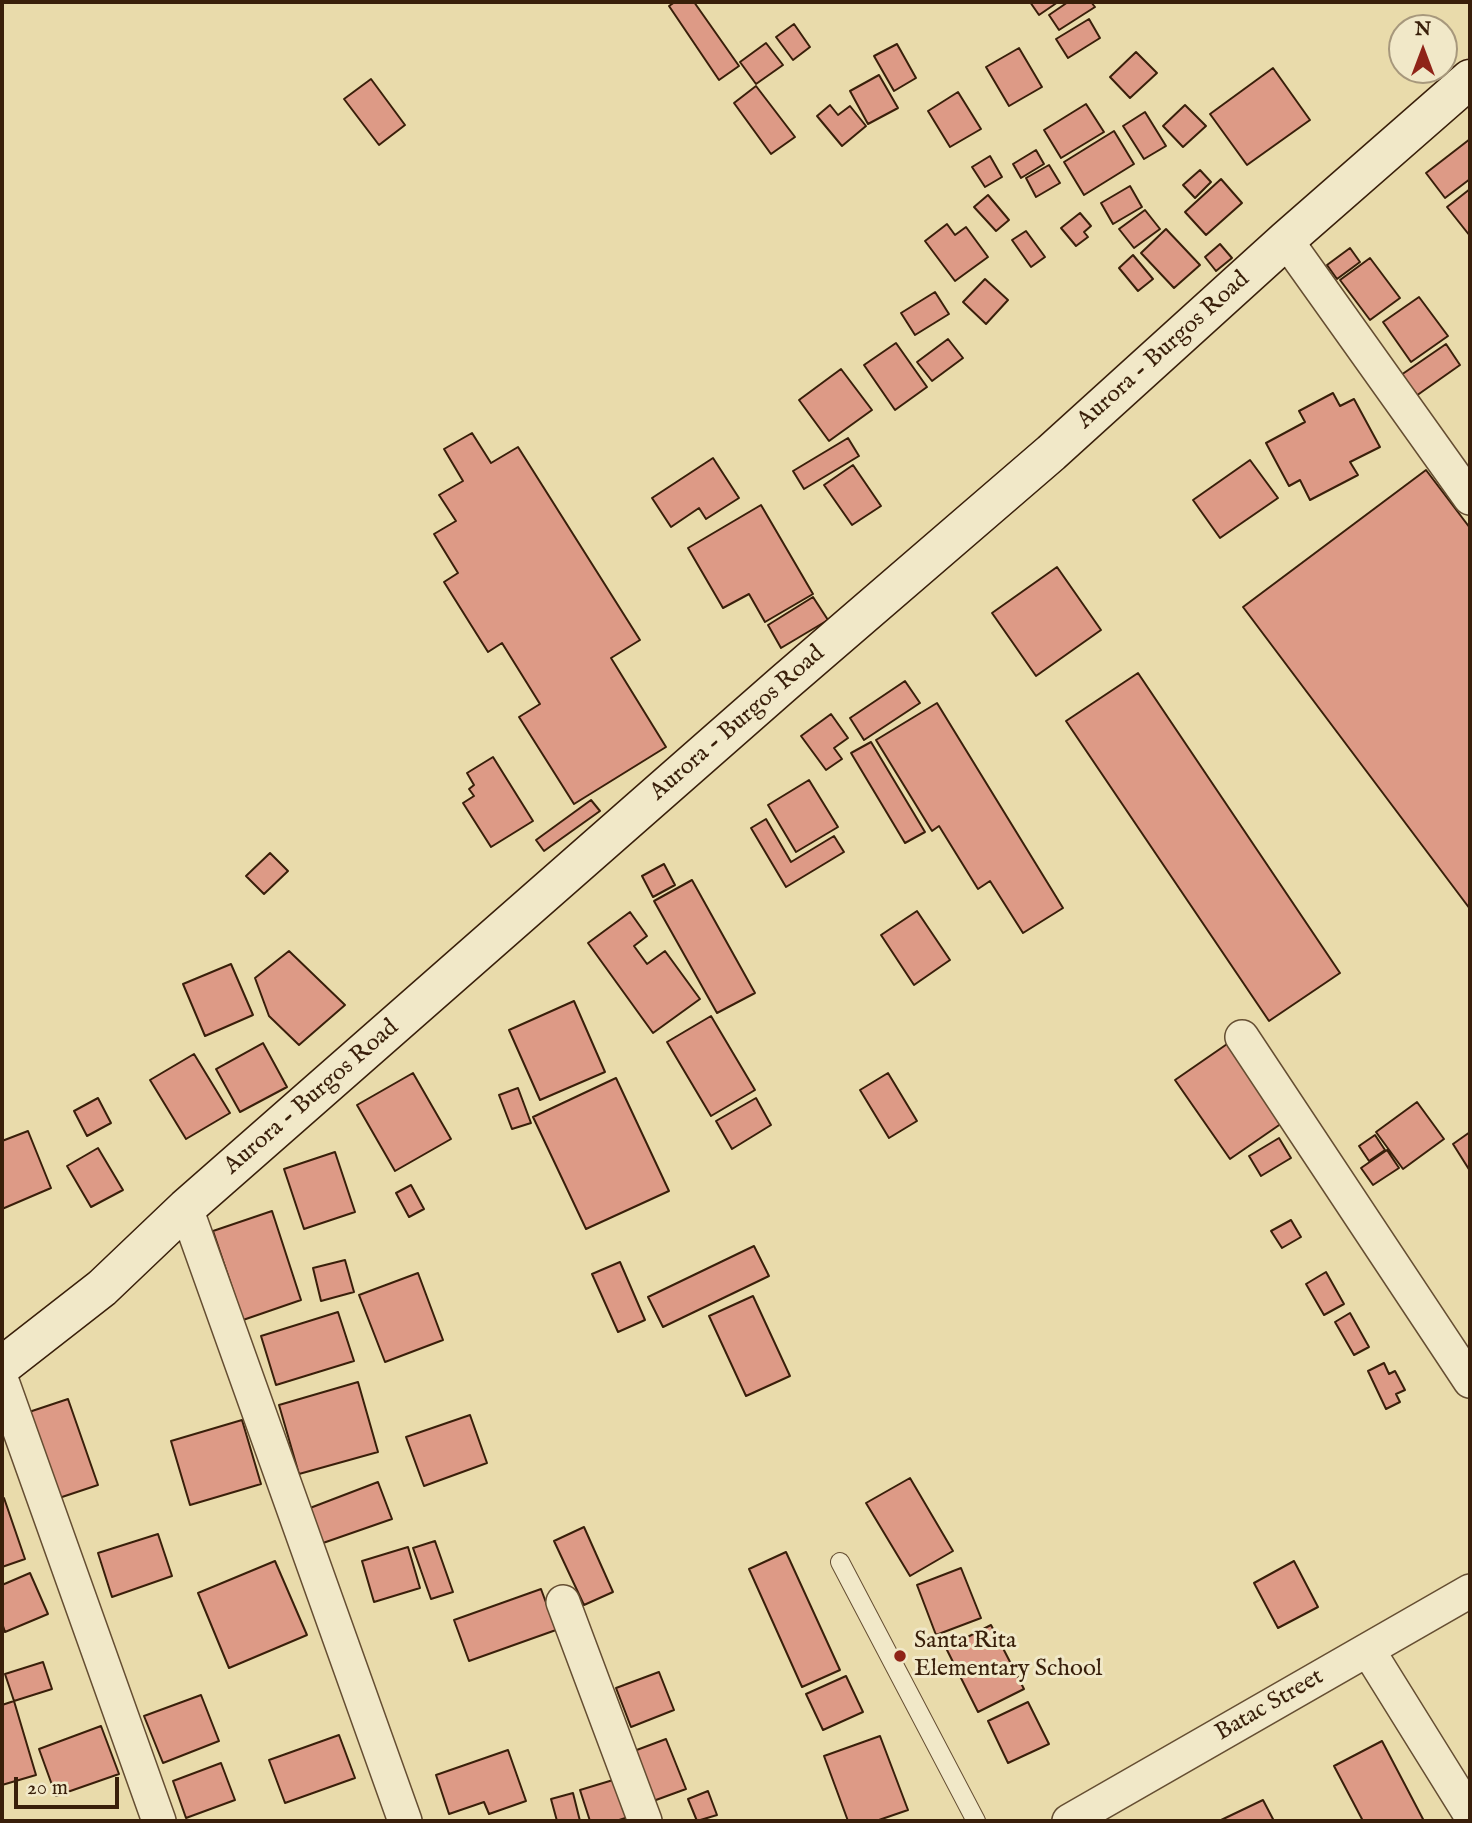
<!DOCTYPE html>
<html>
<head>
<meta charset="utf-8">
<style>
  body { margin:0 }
  #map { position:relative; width:1472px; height:1823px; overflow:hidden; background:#e9dbab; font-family:"IM FELL English",serif }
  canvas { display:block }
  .frame { position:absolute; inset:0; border:4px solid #391f0a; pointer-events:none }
  .north { position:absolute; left:1388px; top:14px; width:70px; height:70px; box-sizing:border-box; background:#f1e8c8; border:2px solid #a7987c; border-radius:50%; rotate:0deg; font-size:19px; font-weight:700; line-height:28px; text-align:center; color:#391f0a }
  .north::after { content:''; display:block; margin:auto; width:24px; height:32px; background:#8f2418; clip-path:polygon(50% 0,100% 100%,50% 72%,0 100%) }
  .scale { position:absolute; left:14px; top:1777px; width:105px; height:32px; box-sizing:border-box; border:4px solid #391f0a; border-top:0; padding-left:9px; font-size:21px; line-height:24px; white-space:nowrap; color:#391f0a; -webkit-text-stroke:5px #f1e8c8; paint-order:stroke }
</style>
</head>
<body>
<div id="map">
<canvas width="1472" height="1823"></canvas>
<div class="frame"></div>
<div class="north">N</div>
<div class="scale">20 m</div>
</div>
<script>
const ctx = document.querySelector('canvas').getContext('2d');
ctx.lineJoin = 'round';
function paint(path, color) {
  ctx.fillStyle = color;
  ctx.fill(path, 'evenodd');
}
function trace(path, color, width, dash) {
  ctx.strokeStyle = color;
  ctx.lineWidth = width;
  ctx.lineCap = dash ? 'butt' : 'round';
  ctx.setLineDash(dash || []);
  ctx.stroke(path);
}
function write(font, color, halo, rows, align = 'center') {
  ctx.font = font + ' "IM FELL English",serif';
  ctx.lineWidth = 6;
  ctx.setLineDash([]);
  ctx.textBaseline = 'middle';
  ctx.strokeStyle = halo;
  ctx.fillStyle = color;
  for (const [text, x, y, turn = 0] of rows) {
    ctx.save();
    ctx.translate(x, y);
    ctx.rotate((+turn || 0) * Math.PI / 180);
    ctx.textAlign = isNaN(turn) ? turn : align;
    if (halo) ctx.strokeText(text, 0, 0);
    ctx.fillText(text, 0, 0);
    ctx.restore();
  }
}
const building = new Path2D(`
  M675,2H694L739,66L719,80L669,6Z
  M1030,2H1058L1039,15Z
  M1068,2H1091L1095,7L1059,30L1049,15Z
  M1089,19L1100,38L1068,58L1056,39Z
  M794,24L810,47L793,60L776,37Z
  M766,43L783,65L756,84L740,62Z
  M897,44L916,78L894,91L874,56Z
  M1019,48L1042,87L1009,106L986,67Z
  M1136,52L1157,73L1130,98L1110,77Z
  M1273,68L1310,120L1247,165L1210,114Z
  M879,75L898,108L868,124L850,91Z
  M371,79L405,125L379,145L344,99Z
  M756,86L795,137L771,154L734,103Z
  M958,92L981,129L950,147L928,111Z
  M1086,104L1104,132L1061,158L1044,130Z
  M830,105L838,115L850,106L866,126L842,146L817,116Z
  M1185,105L1206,126L1183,147L1163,126Z
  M1145,112L1166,146L1144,159L1123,126Z
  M1114,131L1134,164L1084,195L1064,162Z
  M1470,139V179L1445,198L1426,173Z
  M1036,150L1044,164L1021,178L1013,164Z
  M990,156L1002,177L985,187L972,167Z
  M1049,165L1060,183L1036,197L1026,178Z
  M1200,170L1211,182L1195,198L1183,185Z
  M1221,179L1242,203L1206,235L1185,212Z
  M1130,186L1142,207L1113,224L1101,203Z
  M1470,189V236L1447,207Z
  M988,195L1009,220L996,231L974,207Z
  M1145,210L1160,229L1134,248L1119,229Z
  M1080,213L1091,226L1084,232L1088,237L1076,246L1061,228Z
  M947,224L955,235L966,227L988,257L955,281L925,241Z
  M1166,229L1200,265L1174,288L1141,253Z
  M1026,231L1045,257L1031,267L1012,240Z
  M1220,244L1232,258L1216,271L1205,257Z
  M1350,248L1360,262L1337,279L1327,265Z
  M1133,255L1153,279L1138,291L1119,268Z
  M1370,258L1400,298L1370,320L1340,280Z
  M985,279L1008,300L986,324L963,302Z
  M935,292L949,314L915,335L901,313Z
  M1419,297L1448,336L1411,362L1383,322Z
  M948,339L963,358L932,381L917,362Z
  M896,343L927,387L895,410L864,365Z
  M1446,344L1460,365L1416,396L1401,375Z
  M841,369L872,410L829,441L799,400Z
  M1333,393L1340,406L1354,399L1380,447L1350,462L1358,475L1310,500L1300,480L1289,486L1266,443L1305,422L1299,411Z
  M472,433L491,463L518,447L640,640L611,658L666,747L574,804L519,717L540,704L502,643L488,652L444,582L458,573L434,534L456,521L439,495L463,481L444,449Z
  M848,438L859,456L804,489L793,471Z
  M713,458L739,498L706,519L699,508L671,527L652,498Z
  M1250,460L1278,498L1220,538L1193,500Z
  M853,465L881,506L852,525L824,485Z
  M1426,470L1470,528V909L1243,607Z
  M761,505L813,594L765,622L749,594L723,608L688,548Z
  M1057,567L1101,630L1036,676L992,613Z
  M813,597L828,620L781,648L768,625Z
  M1138,673L1340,973L1269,1021L1066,721Z
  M905,681L920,703L864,740L850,718Z
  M937,703L1063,908L1023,933L990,881L978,889L939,826L932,831L876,740Z
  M831,714L848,738L834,748L842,759L826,770L801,736Z
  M871,742L925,832L905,843L851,753Z
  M493,757L533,821L491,847L463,803L474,796L469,789L474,785L467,773Z
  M809,780L838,827L796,852L768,805Z
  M591,800L600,811L544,851L536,840Z
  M766,819L791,862L834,836L844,852L786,887L751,828Z
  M270,853L288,871L264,894L246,876Z
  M664,864L675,885L653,897L642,876Z
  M692,880L755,993L717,1013L654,901Z
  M917,911L950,960L914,985L881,935Z
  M630,912L647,936L634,946L647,964L665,951L700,999L653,1033L588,943Z
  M289,951L345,1005L299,1045L269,1016L255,978Z
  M231,964L253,1015L205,1036L183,984Z
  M574,1001L605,1072L540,1100L509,1030Z
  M711,1016L755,1090L711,1116L667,1042Z
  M1230,1042L1285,1121L1230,1159L1175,1080Z
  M263,1043L287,1087L240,1112L216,1069Z
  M194,1054L230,1113L186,1139L150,1080Z
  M413,1073L451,1139L395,1171L357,1105Z
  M888,1073L917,1121L889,1138L860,1090Z
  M616,1078L669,1191L586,1229L533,1117Z
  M518,1088L531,1123L512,1129L499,1095Z
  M98,1098L111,1123L87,1136L74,1111Z
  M756,1098L771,1125L732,1149L716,1121Z
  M1417,1102L1444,1139L1403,1169L1376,1132Z
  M28,1131L51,1188L2,1209V1141Z
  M1470,1132V1171L1453,1144Z
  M1375,1135L1385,1150L1369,1161L1359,1146Z
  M1279,1138L1291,1158L1261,1176L1249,1156Z
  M98,1148L123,1190L91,1207L67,1166Z
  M1387,1150L1399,1168L1373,1185L1361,1168Z
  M335,1152L355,1212L304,1229L284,1169Z
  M411,1185L424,1209L409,1217L396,1193Z
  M272,1211L301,1300L243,1320L213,1231Z
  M1291,1220L1301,1237L1282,1248L1271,1231Z
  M754,1246L769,1276L663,1327L648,1297Z
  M345,1260L354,1292L321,1301L313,1268Z
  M620,1262L645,1320L618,1332L592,1274Z
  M1326,1272L1344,1304L1324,1315L1306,1284Z
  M418,1273L443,1340L385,1362L359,1295Z
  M753,1296L790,1376L746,1396L709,1316Z
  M338,1312L354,1361L276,1385L261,1336Z
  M1350,1313L1369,1347L1354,1355L1335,1322Z
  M1384,1363L1389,1374L1395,1371L1405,1390L1396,1394L1400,1402L1386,1409L1368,1371Z
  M358,1382L378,1452L299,1474L279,1405Z
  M68,1399L98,1485L50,1501L20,1415Z
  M470,1415L487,1463L424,1486L406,1437Z
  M242,1420L261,1484L190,1505L171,1441Z
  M910,1478L953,1551L910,1576L866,1503Z
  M378,1482L392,1519L323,1543L310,1508Z
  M2,1498H4L25,1559L2,1567Z
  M584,1527L613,1592L584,1605L554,1541Z
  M158,1534L172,1576L112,1597L98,1553Z
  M435,1541L453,1592L431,1599L413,1548Z
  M408,1547L420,1588L374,1602L362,1561Z
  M786,1552L840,1670L802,1687L749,1569Z
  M275,1561L307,1635L229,1668L198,1593Z
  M1294,1561L1318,1607L1278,1628L1254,1583Z
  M961,1568L981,1618L936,1635L917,1585Z
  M30,1573L48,1614L5,1632L2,1623V1585Z
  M541,1589L556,1630L469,1661L454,1620Z
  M991,1625L1024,1689L978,1712L946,1648Z
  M43,1662L52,1689L14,1701L5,1674Z
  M659,1672L674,1710L631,1727L616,1688Z
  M846,1676L863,1712L823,1730L806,1694Z
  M201,1695L219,1741L163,1763L144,1716Z
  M14,1701L36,1775L2,1785V1705Z
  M1028,1702L1049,1744L1008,1763L988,1721Z
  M101,1726L119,1774L56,1796L39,1749Z
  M339,1735L355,1778L285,1803L269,1760Z
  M880,1736L908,1810L876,1821H848L824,1756Z
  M666,1739L686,1789L645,1804L626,1754Z
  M1382,1741L1424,1821H1363L1334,1766Z
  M508,1750L526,1801L489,1814L484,1802L449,1814L436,1775Z
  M221,1763L235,1800L186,1818L173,1781Z
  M623,1777L635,1815L616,1821H590L580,1790Z
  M708,1791L717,1815L697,1821L688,1799Z
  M573,1793L580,1821H557L551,1799Z
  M1263,1800L1274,1821H1219Z`);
const service = new Path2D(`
  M840,1562L976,1821`);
const minor = new Path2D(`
  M1286,240L1470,498
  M1242,1037L1470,1381
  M186,1208L405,1821
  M2,1381L159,1821
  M563,1602L645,1821
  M1368,1650L1470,1814
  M1069,1821L1470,1591`);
const secondary = new Path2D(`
  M2,1366L102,1288L186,1208L784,683L1051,453L1286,240L1470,79`);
const markers = [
  [900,1656,7,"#8f2418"]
];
const streetNames = [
  ["Aurora - Burgos Road",1164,351,-42],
  ["Aurora - Burgos Road",738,724,-41],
  ["Aurora - Burgos Road",312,1098,-41],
  ["Batac Street",1270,1706,-30]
];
const poiNames = [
  ["Santa Rita",914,1642],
  ["Elementary School",914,1670]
];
paint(building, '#dd9a86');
trace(building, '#391f0a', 2);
trace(service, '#654e32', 20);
trace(minor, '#654e32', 36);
trace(secondary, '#391f0a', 41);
trace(service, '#f1e8c8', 18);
trace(minor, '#f1e8c8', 33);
trace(secondary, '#f1e8c8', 38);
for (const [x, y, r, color] of markers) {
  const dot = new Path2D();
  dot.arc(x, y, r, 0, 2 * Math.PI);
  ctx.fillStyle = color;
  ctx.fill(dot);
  trace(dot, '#f1e8c8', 2.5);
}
write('24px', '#391f0a', '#f1e8c8', streetNames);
write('24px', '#391f0a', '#f1e8c8', poiNames, 'left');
</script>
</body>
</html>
